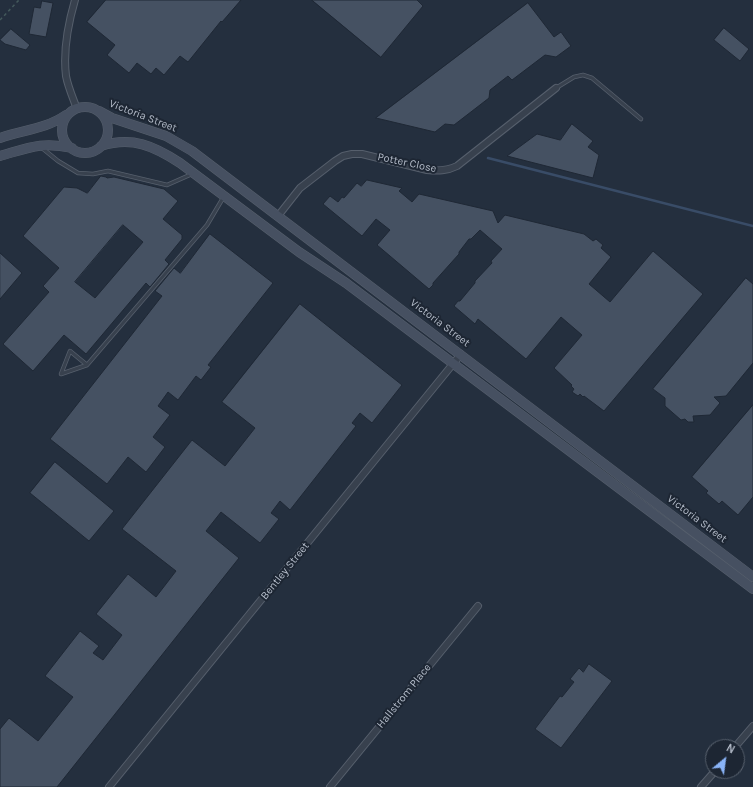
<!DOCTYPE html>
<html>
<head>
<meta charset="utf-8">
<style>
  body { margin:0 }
  #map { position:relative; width:753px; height:787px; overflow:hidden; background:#242f3e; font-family:Karla,sans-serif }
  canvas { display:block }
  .north { position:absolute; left:705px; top:739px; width:40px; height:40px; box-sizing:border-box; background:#1d2633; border:1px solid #59626f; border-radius:50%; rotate:29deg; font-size:11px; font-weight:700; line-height:16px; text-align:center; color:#b4bcc9 }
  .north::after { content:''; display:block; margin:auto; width:14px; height:18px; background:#8ab4f8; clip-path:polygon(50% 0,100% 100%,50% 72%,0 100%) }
</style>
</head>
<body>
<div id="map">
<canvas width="753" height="787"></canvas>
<div class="north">N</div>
</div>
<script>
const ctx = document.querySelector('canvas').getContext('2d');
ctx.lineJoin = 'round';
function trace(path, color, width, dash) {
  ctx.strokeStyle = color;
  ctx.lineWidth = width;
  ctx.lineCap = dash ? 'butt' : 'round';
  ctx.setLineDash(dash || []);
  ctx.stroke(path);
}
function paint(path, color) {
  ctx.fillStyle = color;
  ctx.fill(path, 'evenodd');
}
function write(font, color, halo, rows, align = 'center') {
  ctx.font = font + ' Karla,sans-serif';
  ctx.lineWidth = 4;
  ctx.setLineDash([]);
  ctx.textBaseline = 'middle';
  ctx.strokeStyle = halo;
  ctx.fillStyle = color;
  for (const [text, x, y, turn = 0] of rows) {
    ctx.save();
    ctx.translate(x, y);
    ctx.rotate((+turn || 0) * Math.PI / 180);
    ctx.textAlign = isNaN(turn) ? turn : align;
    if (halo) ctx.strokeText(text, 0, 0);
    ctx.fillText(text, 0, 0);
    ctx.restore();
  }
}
const stream = new Path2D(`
  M488,158L753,226`);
const building = new Path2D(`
  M106,0H241L222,22L221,21L188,62L180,56L164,75L156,68L151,74L137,63L129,73L107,55L115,45L87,22Z
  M312,0H417L423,6L381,57Z
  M42,1L53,3L46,37L29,34L34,7L40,8Z
  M528,3L554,37L561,32L571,46L556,57L545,55L512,80L508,76L490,90L489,98L454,125L445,124L435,132L376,118Z
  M724,28L749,49L740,61L714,40Z
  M11,29L30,45L26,50L5,44L0,40Z
  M572,124L593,141L588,147L599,155L593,178L507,156L537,134L560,140Z
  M101,176L106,177L107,178L114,177L164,189L178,201L163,219L182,235V239L165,260L169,264L150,287L146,283L86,354L64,335L33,371L3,344L49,292L43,286L59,268L23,236L64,187L77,188L87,193ZM123,225L143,242L95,298L75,282Z
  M367,180L402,188L399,191L412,202L419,194L493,211L498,223L505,215L584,234L593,241L596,239L603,245L601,248L611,257L589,284L610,302L653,251L703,294L604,411L584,396L583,397L580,394L578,396L572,392L574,389L571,386L572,385L554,368L582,335L561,317L526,359L478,319L475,324L454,306L458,301H460L475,283V281L492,263L491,261L502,249L480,230L471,239H469L459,252V254L433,283V285L429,289L377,245L390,230L376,219L362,236L323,204L330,196L338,202L342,197L344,198L357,183L361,186Z
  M210,234L273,283L208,365L211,367L201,380L196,376L178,400L168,392L158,406L170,415L153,437L165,447L146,472L128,457L107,484L50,439L162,296L155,291L174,268L180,273Z
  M0,253L22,273L0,299Z
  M746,278L753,284V363L726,396L714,397L720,403L710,415L693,416L694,422H688L685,419L681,420L665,406V398L653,389Z
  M300,304L402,385L372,423L360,413L352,423L356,426L290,510L280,501L271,513L279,519L260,543L221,512L206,531L239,558L57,787H0V729L9,718L38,741L73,697L45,676L80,631L99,646L93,653L103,660L122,635L96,614L128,574L156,597L176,571L122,529L192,440L225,466L255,428L222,402Z
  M753,405V497L738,515L722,501L719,504L706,493L708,491L692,477Z
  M55,462L114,511L89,541L30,493Z
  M589,664L612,681L561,748L535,729L560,696L562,697L574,682L570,679L579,668L583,672Z`);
const path = new Path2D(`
  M0,20L19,0`);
const service = new Path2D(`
  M556,88L574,77L583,75L592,78L641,119
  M42,148L58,161L78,173L93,174L108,171L167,185L192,174
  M87,365L61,374L70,351L87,365L207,225L223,198`);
const minor = new Path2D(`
  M75,0C68,24 63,51 66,76C68,87 73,98 77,109
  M278,216L300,188L335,161L343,156L352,154H362L427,170C438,171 447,171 457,166L556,88
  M735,747L753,726
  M109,787L461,354
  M330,787L478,606
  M701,787L715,771`);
const secondary = new Path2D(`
  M62 130a23 23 0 1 1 46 0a23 23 0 1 1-46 0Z
  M99,111L112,118L166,136L192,151L753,577
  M0,138C22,130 46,129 66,115
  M101,146C132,136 154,146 180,163L299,252L346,283L753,589
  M0,156C28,148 42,141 72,148`);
const streetNames = [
  ["Victoria Street",143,116,21],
  ["Potter Close",407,163,12],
  ["Victoria Street",440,323,37],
  ["Victoria Street",697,519,37],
  ["Bentley Street",285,571,-51],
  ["Hallstrom Place",404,696,-51]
];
trace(stream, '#394c67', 2.5);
paint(building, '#455162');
trace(building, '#1f2835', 1);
trace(service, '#565f6c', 4.5);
trace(minor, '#565f6c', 8);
trace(secondary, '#565f6c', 10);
trace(path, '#44595c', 1.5, [3, 3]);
trace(service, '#38414e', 3);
trace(minor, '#38414e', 6);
trace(secondary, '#465061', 9);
write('11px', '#b4bcc9', '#1d2633', streetNames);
</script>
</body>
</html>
